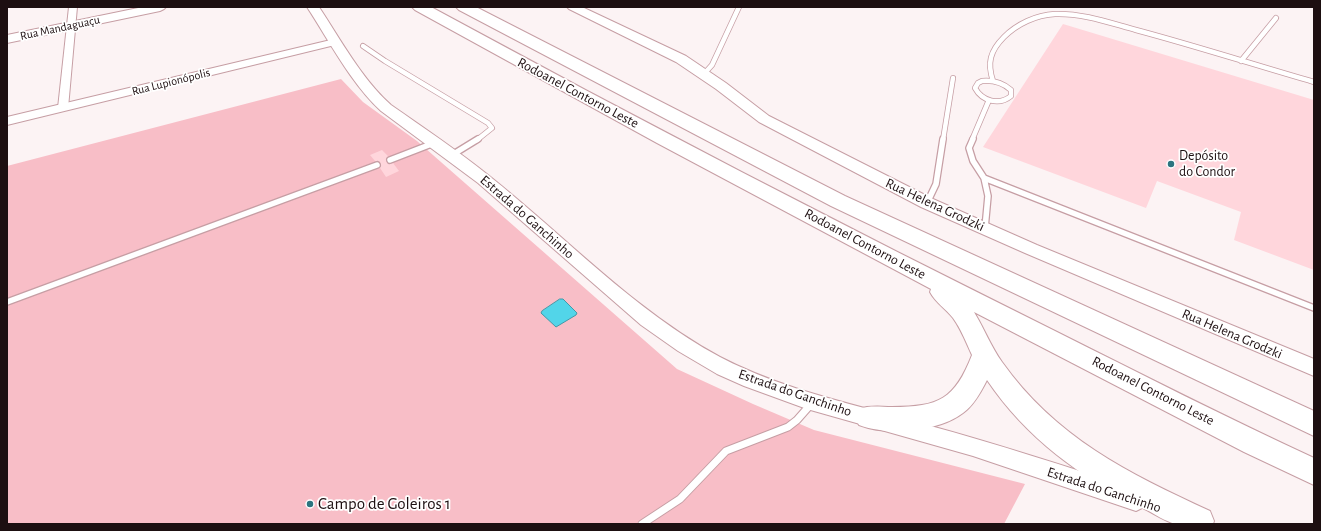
<!DOCTYPE html>
<html>
<head>
<meta charset="utf-8">
<style>
  body { margin:0 }
  #map { position:relative; width:1321px; height:531px; overflow:hidden; background:#fcf3f4; font-family:"Alegreya Sans",sans-serif }
  canvas { display:block }
  .frame { position:absolute; inset:0; border:8px solid #1d0f11; pointer-events:none }
</style>
</head>
<body>
<div id="map">
<canvas width="1321" height="531"></canvas>
<div class="frame"></div>
</div>
<script>
const ctx = document.querySelector('canvas').getContext('2d');
ctx.lineJoin = 'round';
function paint(path, color) {
  ctx.fillStyle = color;
  ctx.fill(path, 'evenodd');
}
function trace(path, color, width, dash) {
  ctx.strokeStyle = color;
  ctx.lineWidth = width;
  ctx.lineCap = dash ? 'butt' : 'round';
  ctx.setLineDash(dash || []);
  ctx.stroke(path);
}
function write(font, color, halo, rows, align = 'center') {
  ctx.font = font + ' "Alegreya Sans",sans-serif';
  ctx.lineWidth = 3.5;
  ctx.setLineDash([]);
  ctx.textBaseline = 'middle';
  ctx.strokeStyle = halo;
  ctx.fillStyle = color;
  for (const [text, x, y, turn = 0] of rows) {
    ctx.save();
    ctx.translate(x, y);
    ctx.rotate((+turn || 0) * Math.PI / 180);
    ctx.textAlign = isNaN(turn) ? turn : align;
    if (halo) ctx.strokeText(text, 0, 0);
    ctx.fillText(text, 0, 0);
    ctx.restore();
  }
}
const green = new Path2D(`
  M341,79L363,102L417,141L677,369L753,404L814,430L1025,484L1004,524H7V166Z`);
const water = new Path2D(`
  M560,299H563L577,313L576,315L556,327L541,313L542,311Z`);
const building = new Path2D(`
  M1063,24L1314,100V270L1234,240L1241,212L1157,181L1146,208L983,147Z
  M382,150L388,156L386,160L387,163H393L399,171L386,177L380,168L381,165L380,162L375,161L370,155Z`);
const serviceFar2 = new Path2D(`
  M363,46L385,61L488,123L492,128L477,140
  M1241,61L1276,18
  M703,75L712,65L739,7
  M982,81C993,80 1002,82 1011,90V96C999,106 982,101 975,88L978,83Z
  M993,81C987,63 990,51 1004,37C1017,24 1036,15 1055,14C1083,13 1110,23 1136,30C1196,46 1255,65 1314,82
  M943,140L953,78
  M972,140L989,100`);
const serviceFar1 = new Path2D(`
  M973,139L969,148L973,161L984,178
  M452,155L478,139
  M390,160L434,143
  M927,203L936,184L943,139
  M985,228L988,196L984,178L1314,308
  M7,302L377,165`);
const service = new Path2D(`
  M642,524L680,499L726,451L788,427L797,420L812,403`);
const minor = new Path2D(`
  M69,7H77L68,108L63,111L58,108Z`);
const tertiary = new Path2D(`
  M335,39L340,42L339,44L7,125V117Z`);
const secondary = new Path2D(`
  M143,7H166L164,9L160,11L7,43V35Z
  M307,7H319C341,40 361,78 391,105C424,128 457,150 488,175C565,236 633,310 720,357C785,391 858,405 927,425C998,444 1067,467 1136,489L1144,493L1147,500L1144,507L1136,511L973,456L807,409L744,386L717,374L678,351L641,325L478,183L381,111C350,82 330,42 307,7Z
  M567,7H582L686,56L726,83L769,116L933,199L1037,245L1314,359V376L1025,253L921,207L759,122L716,89L676,62L569,9Z`);
const motorway = new Path2D(`
  M412,7H431C637,119 845,227 1055,331C1141,374 1227,418 1314,458V485L1244,452L974,312C984,328 991,347 1002,362C1056,438 1128,473 1210,511L1214,521L1213,524C1201,524 1188,526 1176,524C1166,522 1153,513 1143,508C1080,477 1027,439 987,380C981,392 974,405 963,413C938,432 888,436 859,425L855,417L859,409C870,405 880,407 892,407C939,407 955,399 972,355C966,342 961,329 953,318C946,309 935,302 930,292L931,289L657,143L415,10Z
  M456,7H476L845,196L1314,411V436L831,206L459,10Z`);
const markers = [
  [1171,164,4,"#2c747f"],
  [310,504,4,"#2c747f"]
];
const farStreetnames = [
  ["Rua Mandaguaçu",60,28,-12],
  ["Rua Lupionópolis",171,82,-14]
];
const streetNames = [
  ["Rodoanel Contorno Leste",578,93,28],
  ["Rua Helena Grodzki",935,205,25],
  ["Estrada do Ganchinho",527,217,41],
  ["Rodoanel Contorno Leste",865,244,28],
  ["Rua Helena Grodzki",1232,334,23],
  ["Rodoanel Contorno Leste",1153,391,27],
  ["Estrada do Ganchinho",795,393,19],
  ["Estrada do Ganchinho",1104,490,18]
];
const poiNames = [
  ["Depósito",1179,156],
  ["do Condor",1179,172]
];
const nearPoinames = [
  ["Campo de Goleiros 1",318,504]
];
paint(green, '#f8bec7');
paint(water, '#52d5e9');
trace(water, '#429aa8', 1);
paint(building, '#ffd6dc');
trace(serviceFar2, '#c69ea4', 6);
trace(serviceFar1, '#c69ea4', 8);
trace(service, '#c69ea4', 9);
trace(minor, '#c69ea4', 2);
trace(tertiary, '#c69ea4', 2);
trace(secondary, '#c69ea4', 2);
trace(motorway, '#c69ea4', 2);
trace(serviceFar2, '#fff', 4.5);
trace(serviceFar1, '#fff', 5.5);
trace(service, '#fff', 7);
paint(minor, '#fff');
paint(tertiary, '#fff');
paint(secondary, '#fff');
paint(motorway, '#fff');
for (const [x, y, r, color] of markers) {
  const dot = new Path2D();
  dot.arc(x, y, r, 0, 2 * Math.PI);
  ctx.fillStyle = color;
  ctx.fill(dot);
  trace(dot, '#fff', 1.5);
}
write('12px', '#1d0f11', '#fff', farStreetnames);
write('14px', '#1d0f11', '#fff', streetNames);
write('14px', '#1d0f11', '#fff', poiNames, 'left');
write('17px', '#1d0f11', '#fff', nearPoinames, 'left');
</script>
</body>
</html>
